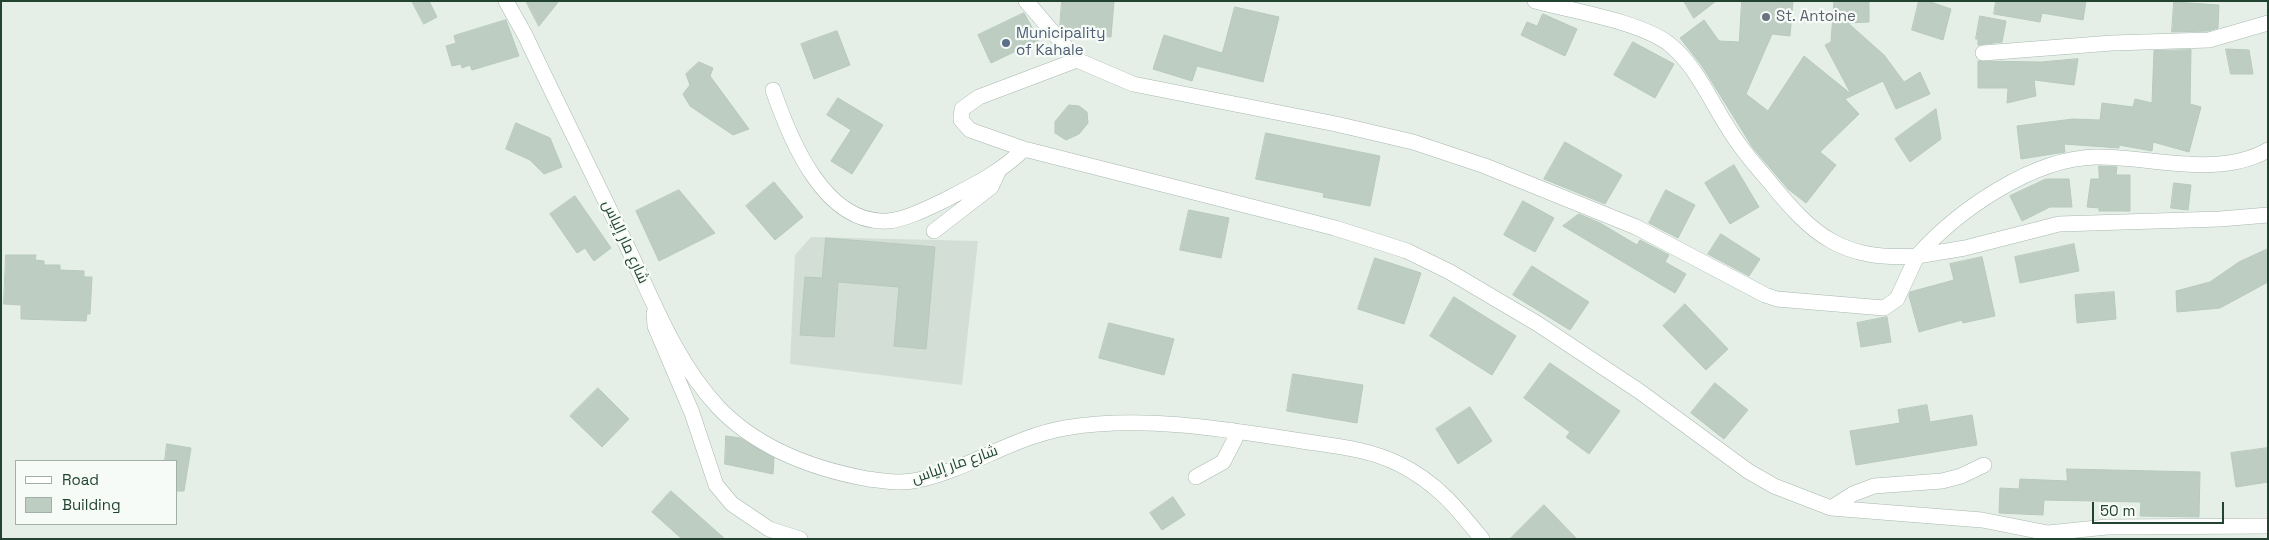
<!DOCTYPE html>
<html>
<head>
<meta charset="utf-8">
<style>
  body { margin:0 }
  #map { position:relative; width:2269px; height:540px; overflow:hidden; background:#e5efe8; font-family:"Space Grotesk",sans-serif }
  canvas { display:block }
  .frame { position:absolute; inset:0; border:2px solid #224330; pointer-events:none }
  .legend { position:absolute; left:15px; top:460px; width:162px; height:65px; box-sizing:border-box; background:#f6fbf7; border:1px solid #a1b1a7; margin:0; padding:6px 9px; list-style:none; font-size:15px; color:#224330 }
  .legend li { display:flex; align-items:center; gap:10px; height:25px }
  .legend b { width:25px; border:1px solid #a1b1a7 }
  .scale { position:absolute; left:2092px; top:502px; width:132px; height:22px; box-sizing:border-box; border:2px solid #224330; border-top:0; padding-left:6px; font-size:15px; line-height:18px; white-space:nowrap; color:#224330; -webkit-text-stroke:4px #f6fbf7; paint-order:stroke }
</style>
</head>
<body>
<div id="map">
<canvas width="2269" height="540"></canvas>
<div class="frame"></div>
<ul class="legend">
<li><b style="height:6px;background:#fff"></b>Road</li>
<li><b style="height:14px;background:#bdcdc2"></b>Building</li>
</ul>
<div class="scale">50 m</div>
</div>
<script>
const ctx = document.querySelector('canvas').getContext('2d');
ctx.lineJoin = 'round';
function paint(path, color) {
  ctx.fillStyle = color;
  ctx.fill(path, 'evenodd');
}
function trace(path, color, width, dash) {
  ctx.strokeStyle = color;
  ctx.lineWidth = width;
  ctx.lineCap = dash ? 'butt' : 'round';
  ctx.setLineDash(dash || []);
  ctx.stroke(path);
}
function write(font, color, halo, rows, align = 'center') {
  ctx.font = font + ' "Space Grotesk",Cairo,sans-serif';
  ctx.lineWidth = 4.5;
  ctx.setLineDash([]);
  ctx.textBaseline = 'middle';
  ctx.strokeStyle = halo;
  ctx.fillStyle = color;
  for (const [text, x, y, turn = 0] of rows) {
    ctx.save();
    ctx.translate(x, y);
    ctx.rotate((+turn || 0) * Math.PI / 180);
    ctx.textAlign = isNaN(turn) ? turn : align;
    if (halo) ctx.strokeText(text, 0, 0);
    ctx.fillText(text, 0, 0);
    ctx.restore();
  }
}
const built = new Path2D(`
  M811,237L978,241L962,385L790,364L795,255Z`);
const building = new Path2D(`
  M412,1H429L437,17L424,24Z
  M526,1H559L539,26Z
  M1062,1H1114L1111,37L1066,33L1060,26Z
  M1684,1H1716L1694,18Z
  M1742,1H1793L1790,36L1772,34L1746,94L1768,111L1804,56L1851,94L1825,45L1831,42L1834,1H1869V22L1848,23L1884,55L1904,82L1920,72L1930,94L1896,109L1883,81L1845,99L1859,114L1820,152L1836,165L1806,203L1788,189L1753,148L1702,66L1680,38L1704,20L1719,41L1739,42Z
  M1919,1H1928L1951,9L1943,40L1912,30Z
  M1996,1H2086L2083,20L2042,13L2040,22L1994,14Z
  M2174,2L2219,5L2218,28L2208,31L2172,32Z
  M1235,7L1279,17L1263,82L1197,66L1192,81L1153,69L1164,35L1222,53Z
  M1024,13L1039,40L991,63L978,35Z
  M1543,14L1577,29L1565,56L1521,35L1527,22L1537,26Z
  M1980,16L2006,21L2002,42L1978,45V39H1976Z
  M506,20L519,56L472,70L470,65L462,68L461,64L452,66L446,46L456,43L454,36Z
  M837,31L850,65L814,79L801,44Z
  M1633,42L1674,64L1655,98L1614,75Z
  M2226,49L2249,50L2253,74H2231Z
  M2191,50L2190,104L2201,107L2189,152L2153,142L2152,151L2119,145V148L2064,144L2065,152L2021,159L2017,126L2073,119L2100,120L2102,103L2133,107L2135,99L2152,103L2154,51Z
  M2078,59L2074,85L2034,80L2036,96L2007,103L2008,88H1978V61L2041,62Z
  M699,62L713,68L710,76L749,129L733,135L690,106L683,94L690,85L686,74Z
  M838,98L883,125L852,174L831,161L851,130L827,115Z
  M1069,105L1079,106L1087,112L1088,123L1079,134L1066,140L1055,133V122Z
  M1936,109L1941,139L1910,162L1895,139Z
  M516,123L550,138L562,167L544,174L530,160L506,149Z
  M1266,133L1380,156L1370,206L1323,197L1324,193L1256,179Z
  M1565,142L1622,175L1605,204L1544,179Z
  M1734,165L1759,207L1730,224L1705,183Z
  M2099,166L2117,167L2116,175H2130V211H2099V208L2087,207L2091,179H2099Z
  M2046,179H2069L2072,207H2050L2022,221L2010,196Z
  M774,182L803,217L775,240L746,206Z
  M2174,183L2191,185L2188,210L2171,208Z
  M679,190L715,233L659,261L636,211Z
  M1666,190L1695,205L1678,238L1649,223Z
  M575,196L611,248L594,261L585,248L577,253L550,214Z
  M1523,201L1554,218L1535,252L1504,235Z
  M1189,210L1229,218L1221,258L1180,250Z
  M1579,214L1600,223L1637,245L1640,240L1669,255L1665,262L1686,274L1675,293L1563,226Z
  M1721,234L1760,259L1749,276L1708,254Z
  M826,238L935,247L926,349L894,346L899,287L838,282L834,337L800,335L805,277L822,278Z
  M2074,244L2079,271L2020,283L2015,257Z
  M2268,249V282L2220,308L2177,312L2176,291L2210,282L2239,262Z
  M6,255H36L35,260L44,261V265H60V270L84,271V277H92L90,314H87L86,321L21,319V305L4,304Z
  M1982,257L1995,316L1963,323L1962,320L1919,332L1909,296L1910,292L1954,280L1950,264Z
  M1375,258L1421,273L1404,324L1358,309Z
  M1532,266L1589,302L1570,330L1513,295Z
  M2114,292L2116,319L2077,323L2075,295Z
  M1454,297L1516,336L1492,375L1430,336Z
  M1685,304L1728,349L1706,370L1663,326Z
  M1887,317L1891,342L1861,347L1857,323Z
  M1109,323L1174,339L1164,375L1099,358Z
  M1550,363L1620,411L1589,454L1566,437L1570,432L1524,398Z
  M1293,374L1363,385L1357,423L1287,411Z
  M1715,383L1748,410L1724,439L1691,413Z
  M598,388L629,419L602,447L570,416Z
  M1927,405L1930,422L1972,415L1977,445L1856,465L1850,431L1900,423L1898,410Z
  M1470,407L1492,441L1458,464L1436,429Z
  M726,436L740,438L774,458L773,474L725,464Z
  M167,444L191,448L184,491H176V461H165Z
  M2268,448V482L2236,487L2231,453Z
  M2067,469L2200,472L2199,517L2140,516L2141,502L2044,500L2043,515L1999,513L2000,488L2019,489L2020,479L2067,481Z
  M671,491L725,539H682L652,512Z
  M1173,497L1185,515L1162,530L1150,513Z
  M1544,505L1577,539H1510Z`);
const minor = new Path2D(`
  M506,1L525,35C558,105 593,174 626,244C653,300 675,361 718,407C757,448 814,469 868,479C885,481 901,484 918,480C969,469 1013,437 1065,428C1143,415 1225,429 1302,441C1335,446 1369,449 1399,464C1437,483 1456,507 1482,539
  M1026,1L1077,60L1133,84L1336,124L1413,142L1485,166L1636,227L1765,295L1777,299L1884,308L1897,299L1917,256L1965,248L2059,224L2220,219L2268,215
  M1535,1C1573,11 1637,21 1668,43C1695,64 1709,98 1727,126C1738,145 1753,163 1768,180C1813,236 1842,261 1917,256C1958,210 2033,158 2096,157C2150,156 2218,179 2268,150
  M1983,53L2112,43L2209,40L2268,23
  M1077,60L979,97L962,109L961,120L970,130L1024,149L1335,228L1407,251L1450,272L1538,324L1639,391L1748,471L1774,486L1831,508L1982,520L2048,533L2107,527L2268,526
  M773,90C790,139 824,225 888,221C907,219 928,208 945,200C974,185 1001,172 1024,149
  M934,231L991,187L998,172
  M654,313L655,326L692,413L716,485L732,504L769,529L800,539
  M1196,477L1223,462L1235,439L1231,430
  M1831,508L1853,494L1874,486L1942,481L1961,476L1984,465`);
const markers = [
  [1766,17,5,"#6b7280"],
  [1006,43,5,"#5c6f8a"]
];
const worshipNames = [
  ["St. Antoine",1776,17]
];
const serviceNames = [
  ["Municipality",1016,34],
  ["of Kahale",1016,51]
];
const streetNames = [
  ["شارع مار إلياس",625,242,65],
  ["شارع مار إلياس",955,465,-19]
];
paint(built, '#d3dfd6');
paint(building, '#bdcdc2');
trace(building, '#b7c9bc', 1);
trace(minor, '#a7b8ad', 16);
trace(minor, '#fff', 15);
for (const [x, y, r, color] of markers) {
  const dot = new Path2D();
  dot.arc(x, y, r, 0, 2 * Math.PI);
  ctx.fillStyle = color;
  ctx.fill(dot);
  trace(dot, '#f6fbf7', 2);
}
write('15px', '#5b616d', '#f6fbf7', worshipNames, 'left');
write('15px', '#4e5e75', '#f6fbf7', serviceNames, 'left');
write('15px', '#224330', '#f6fbf7', streetNames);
</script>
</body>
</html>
